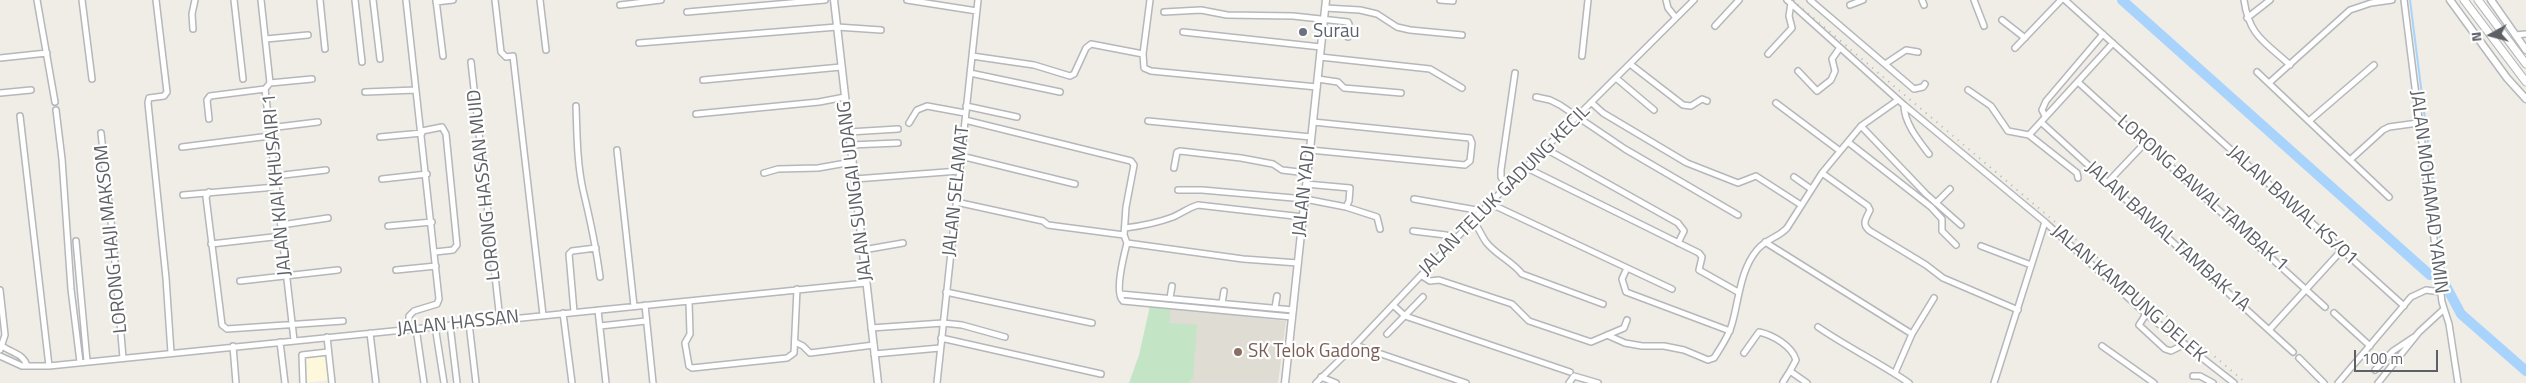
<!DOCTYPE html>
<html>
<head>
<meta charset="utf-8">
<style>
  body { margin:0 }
  #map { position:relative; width:2526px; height:383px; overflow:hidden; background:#efede5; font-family:"Titillium Web",sans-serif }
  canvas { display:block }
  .north { position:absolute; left:2466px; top:10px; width:50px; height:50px; -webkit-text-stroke:4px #fff; paint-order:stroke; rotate:263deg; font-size:14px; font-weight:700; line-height:20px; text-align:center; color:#5d6065 }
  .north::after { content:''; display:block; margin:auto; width:18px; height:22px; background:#5d6065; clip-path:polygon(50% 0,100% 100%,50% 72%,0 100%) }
  .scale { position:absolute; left:2354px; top:350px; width:84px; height:22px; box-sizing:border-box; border:2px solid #5d6065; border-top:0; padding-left:6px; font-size:15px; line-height:18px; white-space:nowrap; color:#5d6065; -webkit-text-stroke:4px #fff; paint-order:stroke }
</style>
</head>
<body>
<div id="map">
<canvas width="2526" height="383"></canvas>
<div class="north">N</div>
<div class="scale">100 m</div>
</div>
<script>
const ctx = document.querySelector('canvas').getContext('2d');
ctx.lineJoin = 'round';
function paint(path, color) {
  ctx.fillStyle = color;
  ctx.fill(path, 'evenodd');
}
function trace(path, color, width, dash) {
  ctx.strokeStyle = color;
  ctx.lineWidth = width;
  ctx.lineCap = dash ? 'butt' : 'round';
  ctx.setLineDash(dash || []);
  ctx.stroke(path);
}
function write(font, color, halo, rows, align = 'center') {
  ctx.font = font + ' "Titillium Web",sans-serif';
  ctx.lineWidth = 4.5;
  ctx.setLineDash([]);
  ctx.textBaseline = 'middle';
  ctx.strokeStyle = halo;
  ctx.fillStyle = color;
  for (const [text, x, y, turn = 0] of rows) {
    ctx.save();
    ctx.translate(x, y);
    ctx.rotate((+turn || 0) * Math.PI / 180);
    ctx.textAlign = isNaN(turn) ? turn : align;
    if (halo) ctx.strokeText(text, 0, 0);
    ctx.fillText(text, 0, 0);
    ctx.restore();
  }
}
const commercial = new Path2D(`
  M326,354L329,380L305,383L303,357Z`);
const education = new Path2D(`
  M1170,308L1286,321L1278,383H1189L1193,378L1170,323Z`);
const green = new Path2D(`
  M1150,306L1170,308V323L1197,325L1193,378L1189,383H1129L1139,355Z`);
const stream = new Path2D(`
  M2410,0L2446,286`);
const river = new Path2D(`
  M2122,0L2430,275
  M2446,286L2461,314L2526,371`);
const minor = new Path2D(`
  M37,0L55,102
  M82,0L92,79
  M156,0L167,92L164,96L149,98L148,103L166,278L171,353
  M234,0L243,79
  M261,0L270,83L265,89L294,340
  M320,0L325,49
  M355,0L362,62
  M373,0L380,59
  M406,0L439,299L437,304L414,311L409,316V329
  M436,0L443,56
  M495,0L501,52L506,57L513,56L543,315
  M540,0L546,50
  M907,0L977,11
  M1150,0L1143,54L1144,68L1151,71L1317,87
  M1440,0L1453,1
  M1666,0L1668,8L1676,18
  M1787,0L1904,105L2045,222L2146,314L2234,383
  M1810,0L1914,89L1923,87L1925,84
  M1922,0L1924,5
  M1974,0L1984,26
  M2065,0L2404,306
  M2244,0C2249,36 2265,42 2290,65
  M2404,0L2442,302L2449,324L2458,383
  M436,2L453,0
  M620,5L661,0
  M1850,5L1863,0
  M1325,8L1360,10L1377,14L1397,27L1410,30L1462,35
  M687,12L825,0
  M1164,12L1201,10L1227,15L1293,16L1348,22L1349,24L1348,37
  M2247,18L2270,0
  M2002,20L2025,38
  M1715,26L1739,0
  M193,29L192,14L195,0
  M1183,32L1321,47
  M2515,35L2526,34
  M266,39L308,35
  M639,43L837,27L881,30
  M2015,48L2061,0
  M1768,54L1792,28L1789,16L1791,3
  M972,56L1034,65L1070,76L1074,74L1086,48L1091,44L1143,54
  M1582,56L1588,0
  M1320,57L1430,69L1462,88
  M0,58L47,53
  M471,62L500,320
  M1630,64L1683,105L1691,106L1702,99L1707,101
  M1885,64L1906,50L1918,52
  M1798,71L1817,91L1831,80L1835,71L1832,59L1839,49
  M2257,72L2389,197
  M970,73L1060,92
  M1616,78L1654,110
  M1318,79L1338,82L1344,88L1401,93
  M703,80L841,67
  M2078,82L2325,307
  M270,83L312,79
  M2269,83L2350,10L2371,3L2392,0
  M1968,90L1991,106L2008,131L2029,135L2077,173L2078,178
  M365,92L416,90
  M0,93L31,90
  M1536,97L1550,100L1560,105L1625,149L1738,215
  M1592,103L1603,113L1687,163L1738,183L1756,176L1801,205
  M1776,103L1840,151
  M1904,105C1904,123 1919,141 1929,154
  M576,106C577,134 577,163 583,190C590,219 596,247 600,277
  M966,106L1017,117
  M56,110L62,159L71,289L80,362
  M696,114L819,102L845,97
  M20,116L49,366
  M2045,116L2042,110L2046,101L2103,34
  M209,119L207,100L210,96L265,89
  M965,120L1131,161L1134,165L1126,207L1124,235L1127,243L1243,259L1298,263
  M1148,121L1311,137
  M2309,121L2374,65
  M909,123L917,110L927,106L965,113
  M2042,123L2293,352
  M1861,126L1926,194L1961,225
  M269,128L318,122
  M422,131L442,127L446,134L457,245L453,250L435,252
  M849,132L898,129
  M101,133L113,239L123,358
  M2029,135L2113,43
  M380,137L422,133
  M1848,142L1931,207L1942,219V231L1956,245
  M850,145L898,143
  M182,147L270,136
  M1546,149L1678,223L1684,231L1678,243
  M617,150L634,306
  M1310,150L1465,165L1470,161L1472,143L1470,138L1313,122
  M961,156L1075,184
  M2350,160L2383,130L2389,127L2418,123
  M1174,168L1177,152L1180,151L1241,158L1273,164L1282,170L1307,173
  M1527,168L1699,253L1702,257L1699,270L1738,292
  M764,173L778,169L818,168L852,162
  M1822,173L1868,206L1870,210C1866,219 1861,224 1870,231L1926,265L1943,278L2018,310
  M275,176L326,170
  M1794,177L1811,189
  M382,179L427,174
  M855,179L959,171
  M2108,182L2145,143
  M1507,188L1501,177V170L1515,73
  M1178,190H1202L1305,199L1346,207L1349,201L1350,188L1306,184
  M209,192L206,197L222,325L227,329L343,321
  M183,195L276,187
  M1414,199L1482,211
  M956,202L1043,221L1048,225L1124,235
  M1936,203L1950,189
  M1491,204L1672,289
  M1346,207L1377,217L1380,229
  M1473,221C1479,228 1481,235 1486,242C1496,255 1512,261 1522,274L1603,304
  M281,225L328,218
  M388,226L432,222
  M1125,228C1141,226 1157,223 1173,217C1182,213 1188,208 1198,205L1303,217
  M1413,231L1446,235L1456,239
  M76,241L87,361
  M1765,242L1912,334
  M1127,243C1124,255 1114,293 1123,301L1292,317
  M211,244L282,236
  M1981,246L2031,265
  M863,250L903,243
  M1627,268L1622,279L1626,292L1730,331
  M396,270L436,266
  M1422,276L1430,281L1439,280L1512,304L1529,321L1591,342L1624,328L1627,320
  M240,281L338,270
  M0,290L5,335L0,350
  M946,292L1092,323
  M1120,294L1293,310
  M1170,298L1172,286
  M689,302L690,334L685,343L689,366L692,368L787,358L794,353L797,289
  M1222,303L1224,291
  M645,305L653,383
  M1393,305L1405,316L1570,372
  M1275,308L1277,296
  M598,310L606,383
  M574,312L569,254L572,251L596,248
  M563,313L572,383
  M2334,313L2370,346
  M2146,314L2139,325L2165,349L2171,351L2185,344
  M469,323L476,383
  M450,325L457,383
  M435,326L444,383
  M600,326L646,321
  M1818,327C1847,347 1880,363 1909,383
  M416,328L424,383
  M871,328L943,323L962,325L1005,337
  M2269,330L2341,251
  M370,333L376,383
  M1387,334L1423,297
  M1607,335L1625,343L1642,346H1664L1684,350L1708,360L1714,358C1721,347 1729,336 1732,324C1739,300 1740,270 1757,250C1767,238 1778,238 1787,228L1822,173L1861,126L1898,100
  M327,337L332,383
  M941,338L1101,374
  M280,342L285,383
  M795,342L803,346L810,353L874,345
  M1355,345L1466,383
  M2,346C12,353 24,354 27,366
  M233,346L236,383
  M2102,346L2154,383
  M1744,353L1759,332C1773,335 1792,346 1796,360L1790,371L1807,383
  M874,354L940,348
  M0,356L22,366H49L866,283
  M2299,358L2324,383
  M2375,370L2393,351L2414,337
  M1895,373L1912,334L1934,298
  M2193,376H2200L2213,383
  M1321,377L1336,383
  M1783,382L1790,371
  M303,383L302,355L328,352
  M937,383L978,0
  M1316,383L1355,345L1482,211L1694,0
  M1569,383L1574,376L1598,383
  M1994,383L2045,222
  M2338,383L2411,297L2426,290L2441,292
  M2378,383L2419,332L2444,309`);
const tertiary = new Path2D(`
  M834,0L878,383
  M2450,0L2507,78L2526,99
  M2491,0L2526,50
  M1285,383L1326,0`);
const secondary = new Path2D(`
  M2464,0L2526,82
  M2478,0L2526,64`);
const rail = new Path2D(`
  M1792,0L2246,383`);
const markers = [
  [1303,32,5,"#6b7280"],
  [1238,352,5,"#8d6e63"]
];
const worshipNames = [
  ["Surau",1313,32]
];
const streetNames = [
  ["JALAN KIAI KHUSAIRI 1",278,185,-95],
  ["LORONG HASSAN MUID",485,185,-96],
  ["JALAN SUNGAI UDANG",856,191,-97],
  ["JALAN SELAMAT",957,191,-84],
  ["JALAN YADI",1305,191,-84],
  ["JALAN TELUK GADUNG KECIL",1505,191,-45],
  ["JALAN MOHAMAD YAMIN",2428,192,83],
  ["LORONG BAWAL TAMBAK 1",2202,194,42],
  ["JALAN BAWAL KS/01",2292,206,42],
  ["JALAN BAWAL TAMBAK 1A",2167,237,42],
  ["LORONG HAJI MAKSOM",112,239,-96],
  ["JALAN KAMPUNG DELEK",2128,294,41],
  ["JALAN HASSAN",458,324,-6]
];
const educationNames = [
  ["SK Telok Gadong",1248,352]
];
paint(commercial, '#fdf7dc');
paint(education, '#dfdcd3');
paint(green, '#c3e5c5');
trace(stream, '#a8d3fc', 2);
trace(river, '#a8d3fc', 10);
trace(minor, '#b5b7bb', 8);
trace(tertiary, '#b5b7bb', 9);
trace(secondary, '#b4b7bc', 9);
trace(minor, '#fff', 5);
trace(tertiary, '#fff', 6);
trace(secondary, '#fff', 7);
trace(rail, '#b5b6b6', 2, [1, 6]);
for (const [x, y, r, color] of markers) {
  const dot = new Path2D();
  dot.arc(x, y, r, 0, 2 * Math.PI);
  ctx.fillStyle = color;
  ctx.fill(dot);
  trace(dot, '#fff', 2);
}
write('19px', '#5b616d', '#fff', worshipNames, 'left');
write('19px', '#5d6065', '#fff', streetNames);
write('19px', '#785e54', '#fff', educationNames, 'left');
</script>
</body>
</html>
